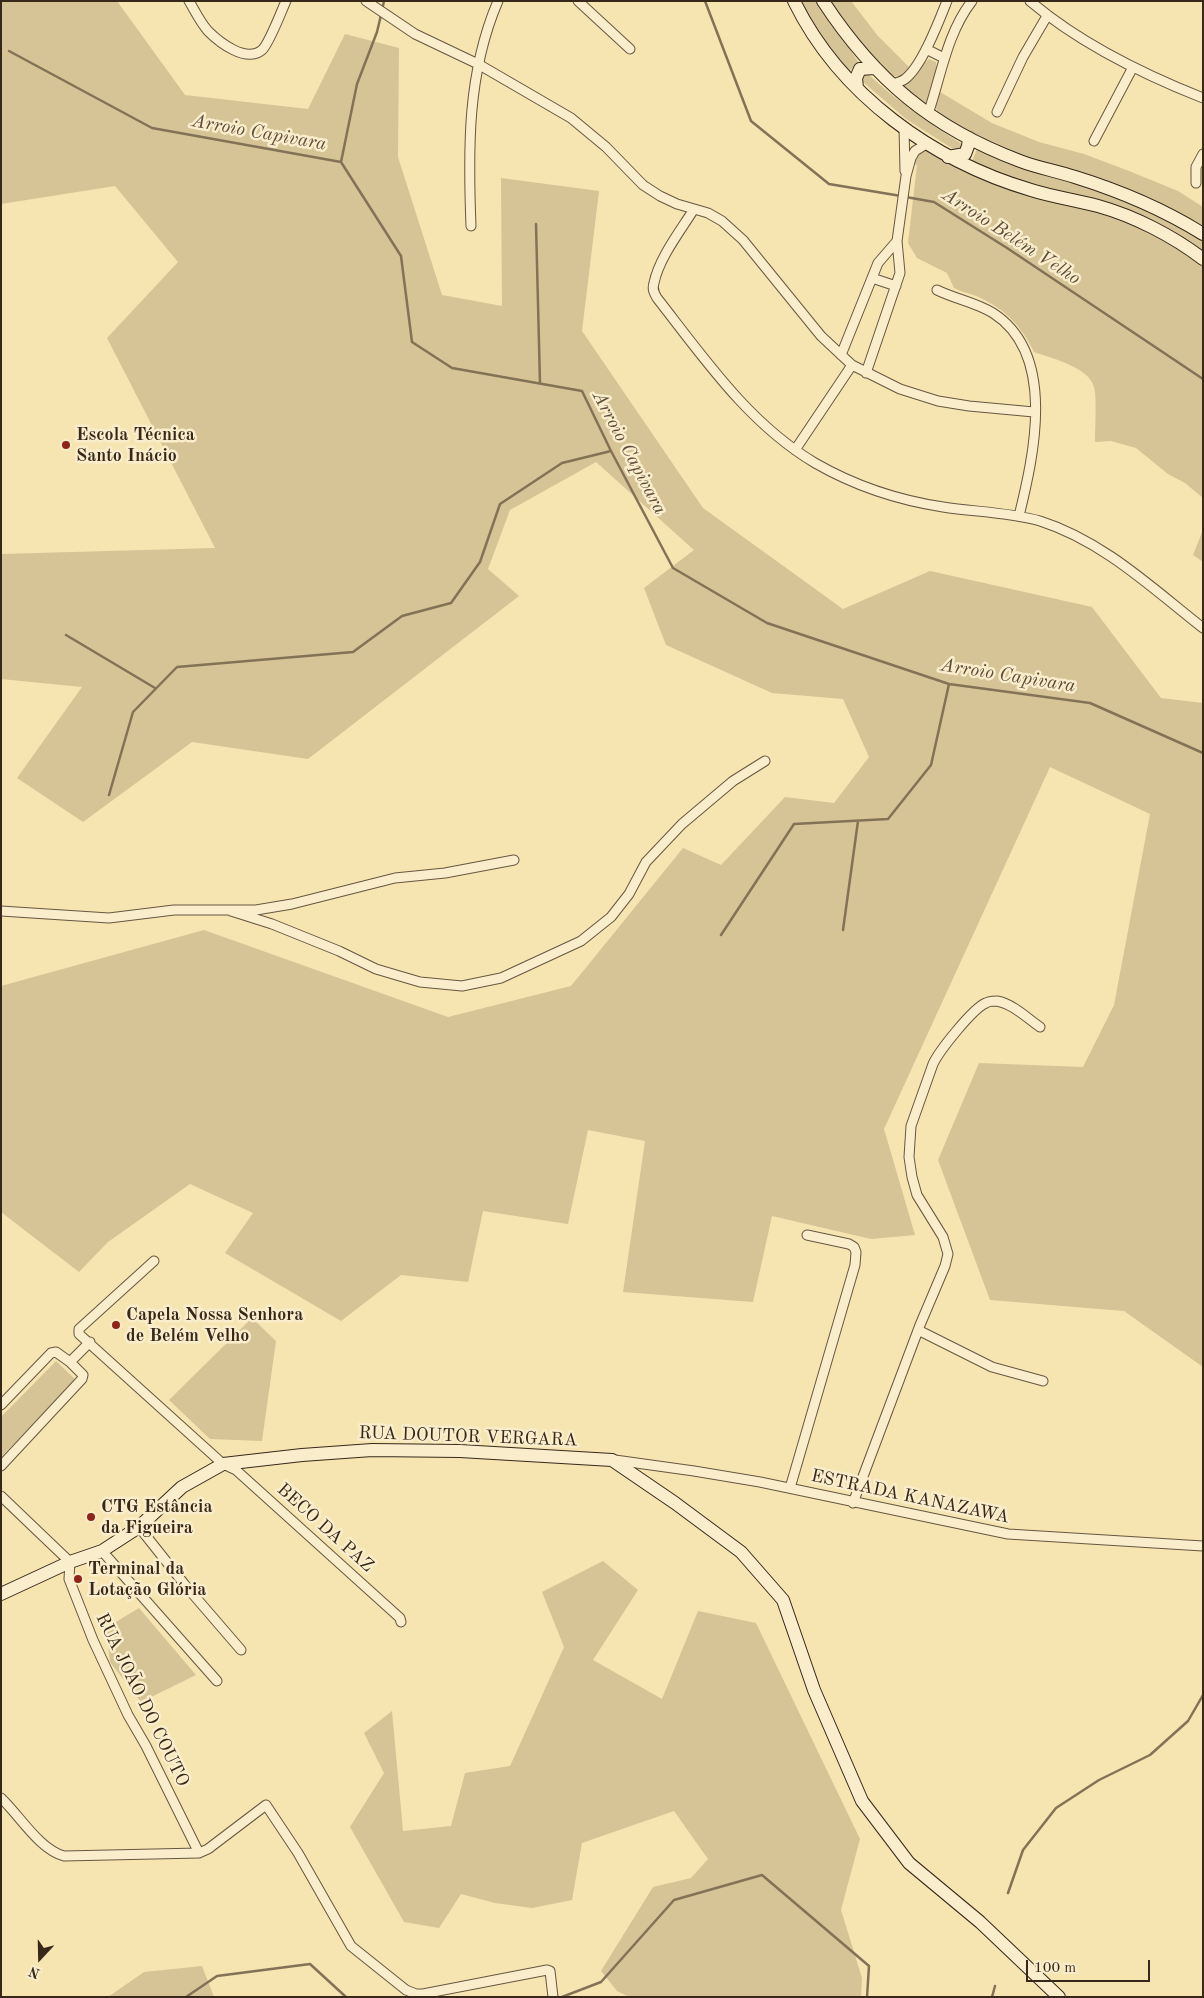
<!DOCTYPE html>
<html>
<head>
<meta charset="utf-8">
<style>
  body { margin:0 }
  #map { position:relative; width:1204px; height:1998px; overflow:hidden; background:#f6e4b1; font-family:"Old Standard TT",serif }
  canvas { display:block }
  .frame { position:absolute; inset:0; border:2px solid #37281a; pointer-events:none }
  .north { position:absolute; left:15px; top:1933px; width:50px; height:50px; -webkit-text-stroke:4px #f9edcc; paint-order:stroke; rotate:201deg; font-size:14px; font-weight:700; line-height:20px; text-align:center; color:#37281a }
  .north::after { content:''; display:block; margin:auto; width:18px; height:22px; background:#37281a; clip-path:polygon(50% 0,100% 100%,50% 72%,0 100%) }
  .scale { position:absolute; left:1026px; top:1960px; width:124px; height:22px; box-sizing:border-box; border:2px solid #37281a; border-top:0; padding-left:6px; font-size:15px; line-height:18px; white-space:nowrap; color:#37281a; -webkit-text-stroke:4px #f9edcc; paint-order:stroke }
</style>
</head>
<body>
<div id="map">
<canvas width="1204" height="1998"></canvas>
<div class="frame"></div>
<div class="north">N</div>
<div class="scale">100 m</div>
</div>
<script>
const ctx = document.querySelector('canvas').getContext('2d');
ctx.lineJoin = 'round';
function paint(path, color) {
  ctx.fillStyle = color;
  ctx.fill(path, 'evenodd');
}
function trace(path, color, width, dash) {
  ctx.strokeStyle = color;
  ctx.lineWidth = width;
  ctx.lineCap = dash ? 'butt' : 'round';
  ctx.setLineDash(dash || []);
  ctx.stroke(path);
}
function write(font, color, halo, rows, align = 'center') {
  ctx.font = font + ' "Old Standard TT",serif';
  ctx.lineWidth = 5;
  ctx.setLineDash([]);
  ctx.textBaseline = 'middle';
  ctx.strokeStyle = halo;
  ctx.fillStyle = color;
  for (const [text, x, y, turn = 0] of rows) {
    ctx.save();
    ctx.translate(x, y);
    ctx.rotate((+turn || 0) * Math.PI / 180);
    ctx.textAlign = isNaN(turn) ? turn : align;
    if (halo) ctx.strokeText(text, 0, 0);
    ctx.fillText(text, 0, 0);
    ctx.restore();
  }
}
const green = new Path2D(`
  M1,1H117L185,95L308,109L345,34L399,48L398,157L442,295L502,306L501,178L599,191L582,331L703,508L843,609L930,571L1092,607L1161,698L1203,703V1367L1124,1311L990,1300L938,1160L979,1063L1083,1067L1114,1005L1150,814L1050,767L884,1129L915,1235L871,1239L772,1216L753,1302L623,1292L645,1141L588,1130L568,1224L483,1211L468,1282L401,1275L341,1321L225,1253L253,1213L190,1184L108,1242L79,1272L1,1212V986L204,930L448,1017L571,986L683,848L721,865L785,797L834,803L869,757L843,699L772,693L666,645L644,588L694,550L596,462L510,510L488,569L519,596L308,759L192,742L83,822L17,778L82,687L1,679V554L215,548L107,338L178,262L115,186L1,204Z
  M799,1H819L858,62L848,73L838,61Z
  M828,1H851L878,36L909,67L907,72L899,77L886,74Z
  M929,59L936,62L937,75L926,106L901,86C913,80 918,67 929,59Z
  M863,74H868C897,101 928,123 962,144L964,147L958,152L906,119L862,81Z
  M940,92L992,123L1039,142L1084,154L1129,171L1178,191L1203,207V230L1025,159L971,135L937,113L935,101Z
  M922,149L1108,214L1151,232L1203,264V498L1185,483L1168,474L1136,448L1111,441L1095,442C1095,428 1097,398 1094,387C1089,367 1051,358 1034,352C1021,325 1004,308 976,296C969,293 961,292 954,288L947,273L917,258L908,243L917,165L912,162V160Z
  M977,149L1076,181L1141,206L1203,240V254L1189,245L1033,187L972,161Z
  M1203,530V562L1193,555Z
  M252,1318L276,1341L262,1441L210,1439L169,1400Z
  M56,1361L76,1380L1,1457V1417Z
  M603,1561L638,1590L593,1660L662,1699L698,1611L756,1623L860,1839L841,1910L862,1978L861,1997H629L617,1991L601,1971L653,1887L691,1878L708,1859L674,1811L582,1843L572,1900L532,1908L495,1903L461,1894L439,1928L404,1922L350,1827L384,1773L364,1733L392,1711L403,1831L451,1826L465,1773L510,1766L564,1647L542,1592Z
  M139,1608L196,1675L141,1702L110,1662L106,1628Z
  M202,1966L214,1997H108L144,1972Z`);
const stream = new Path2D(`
  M705,1L751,121L829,184L901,196
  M382,10L384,1
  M9,51L152,128L341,162L401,256L412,342L452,368L582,391L611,451L673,568L767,623L949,684L1090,703L1203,753
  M341,162L357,84L377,32L381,15
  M906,197L934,202L1007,248L1203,379
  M536,224L540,383
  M66,635L155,688
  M109,795L133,712L177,667L353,652L402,616L451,603L480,562L500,504L562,463L611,451
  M843,930L858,821
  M721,935L794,824L888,819L931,765L949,684
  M1008,1893L1023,1850L1056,1808L1099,1780L1150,1755L1188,1721L1203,1695
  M186,1997L217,1976L310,1964L346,1997
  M562,1997L601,1982L674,1900L762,1875L869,1966L867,1997
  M992,1997L995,1986`);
const street = new Path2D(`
  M189,1C195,11 200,22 208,31C220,43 246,63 262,50C269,44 281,12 286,1
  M366,1L415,34L478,64L571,118L606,147L643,185L660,196L677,204L708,213L722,221L743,240L821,336L852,365L900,389L938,401L969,406L1034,412
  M578,1L630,49
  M1030,1C1078,42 1145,75 1203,98
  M926,49L944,58
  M891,84C896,83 901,82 905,79C922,66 939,21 947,1
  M997,112L1023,57L1047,16
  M928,114C941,76 947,33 972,1
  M904,128L905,171
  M1094,141L1133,67
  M1196,183V167L1203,154
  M694,209C681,230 659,258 654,283C652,289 654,293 657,298C704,358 748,423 815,463C855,486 897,500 943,507C975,512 1008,512 1040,521C1103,541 1152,588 1203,628
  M471,226C468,150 467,73 498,1
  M872,278L896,286
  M937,290C955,299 975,302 993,313C1057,354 1034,455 1019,516
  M841,355L878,263L897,241
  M866,373L900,273L897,241L906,176L911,158L915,151L926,144
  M795,450L852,365
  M1,911L109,918L174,910H256L292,904L395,878L445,873L514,860
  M231,911L272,924L339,951L376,969L420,982L462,986L501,978L581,941L611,917L629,894L646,862L682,824L733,781L765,761
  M154,1261L79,1329V1334L223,1464L236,1470L400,1618L401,1622
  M918,1330L992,1367L1043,1381
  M1,1405L51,1353L56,1352L70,1362L90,1342
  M615,1460L694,1471L760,1482L1008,1534L1203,1546
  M1,1466L82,1379L83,1375L70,1362
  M790,1488L855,1265L856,1252L854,1247L849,1244L807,1235
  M1,1496L70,1562L69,1579L93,1640L128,1715L146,1746L199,1853
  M853,1503L920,1325L945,1266L948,1254L943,1237L917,1195L912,1177L909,1157L911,1126L933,1064C939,1051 973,1008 986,1003C989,1001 994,1001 997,1001C1013,1004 1027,1018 1040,1027
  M139,1527L185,1585L241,1650
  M102,1551L217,1681
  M1,1798C20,1816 39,1849 64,1856L199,1853L208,1849L266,1805L298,1853L351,1946L406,1990L416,1994H423L547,1970L550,1971L553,1997`);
const secondary = new Path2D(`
  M794,1C840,95 933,161 1031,190C1053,197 1076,200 1098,206C1134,216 1173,236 1203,259
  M823,1C874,79 932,128 1020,161C1038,168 1057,171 1075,177C1120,191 1163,209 1203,234
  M857,88L856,78L860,69L874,68
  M948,157L965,154L968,146L969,138
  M1,1594L70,1562L102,1551L139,1527L182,1487L223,1464L302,1455L372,1450L460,1451L612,1460L675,1503L741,1552L783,1600L814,1690L862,1801L909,1863L980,1922L1059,1997`);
const markers = [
  [66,445,5,"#8f2418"],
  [116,1325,5,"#8f2418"],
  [91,1517,5,"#8f2418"],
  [78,1579,5,"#8f2418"]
];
const poiNames = [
  ["Escola Técnica",76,435],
  ["Santo Inácio",76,456],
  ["Capela Nossa Senhora",126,1315],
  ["de Belém Velho",126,1336],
  ["CTG Estância",101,1507],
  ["da Figueira",101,1528],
  ["Terminal da",88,1569],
  ["Lotação Glória",88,1590]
];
const streetNames = [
  ["RUA DOUTOR VERGARA",468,1437,2],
  ["ESTRADA KANAZAWA",910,1497,12],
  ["BECO DA PAZ",325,1528,42],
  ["RUA JOÃO DO COUTO",142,1700,64]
];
const waterNames = [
  ["Arroio Capivara",259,133,10],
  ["Arroio Belém Velho",1011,237,33],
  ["Arroio Capivara",629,453,62],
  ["Arroio Capivara",1008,676,9]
];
paint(green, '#d6c497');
trace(stream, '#837256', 2.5);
trace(street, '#675740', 11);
trace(secondary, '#37281a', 14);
trace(street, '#f9edcc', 9);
trace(secondary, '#f9edcc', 12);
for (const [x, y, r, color] of markers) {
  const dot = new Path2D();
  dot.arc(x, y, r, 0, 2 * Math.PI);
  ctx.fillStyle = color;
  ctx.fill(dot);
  trace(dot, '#f9edcc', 2);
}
write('bold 18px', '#37281a', '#f9edcc', poiNames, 'left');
write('18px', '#37281a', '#f9edcc', streetNames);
write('italic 19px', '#5d4d38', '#f9edcc', waterNames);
</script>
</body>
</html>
